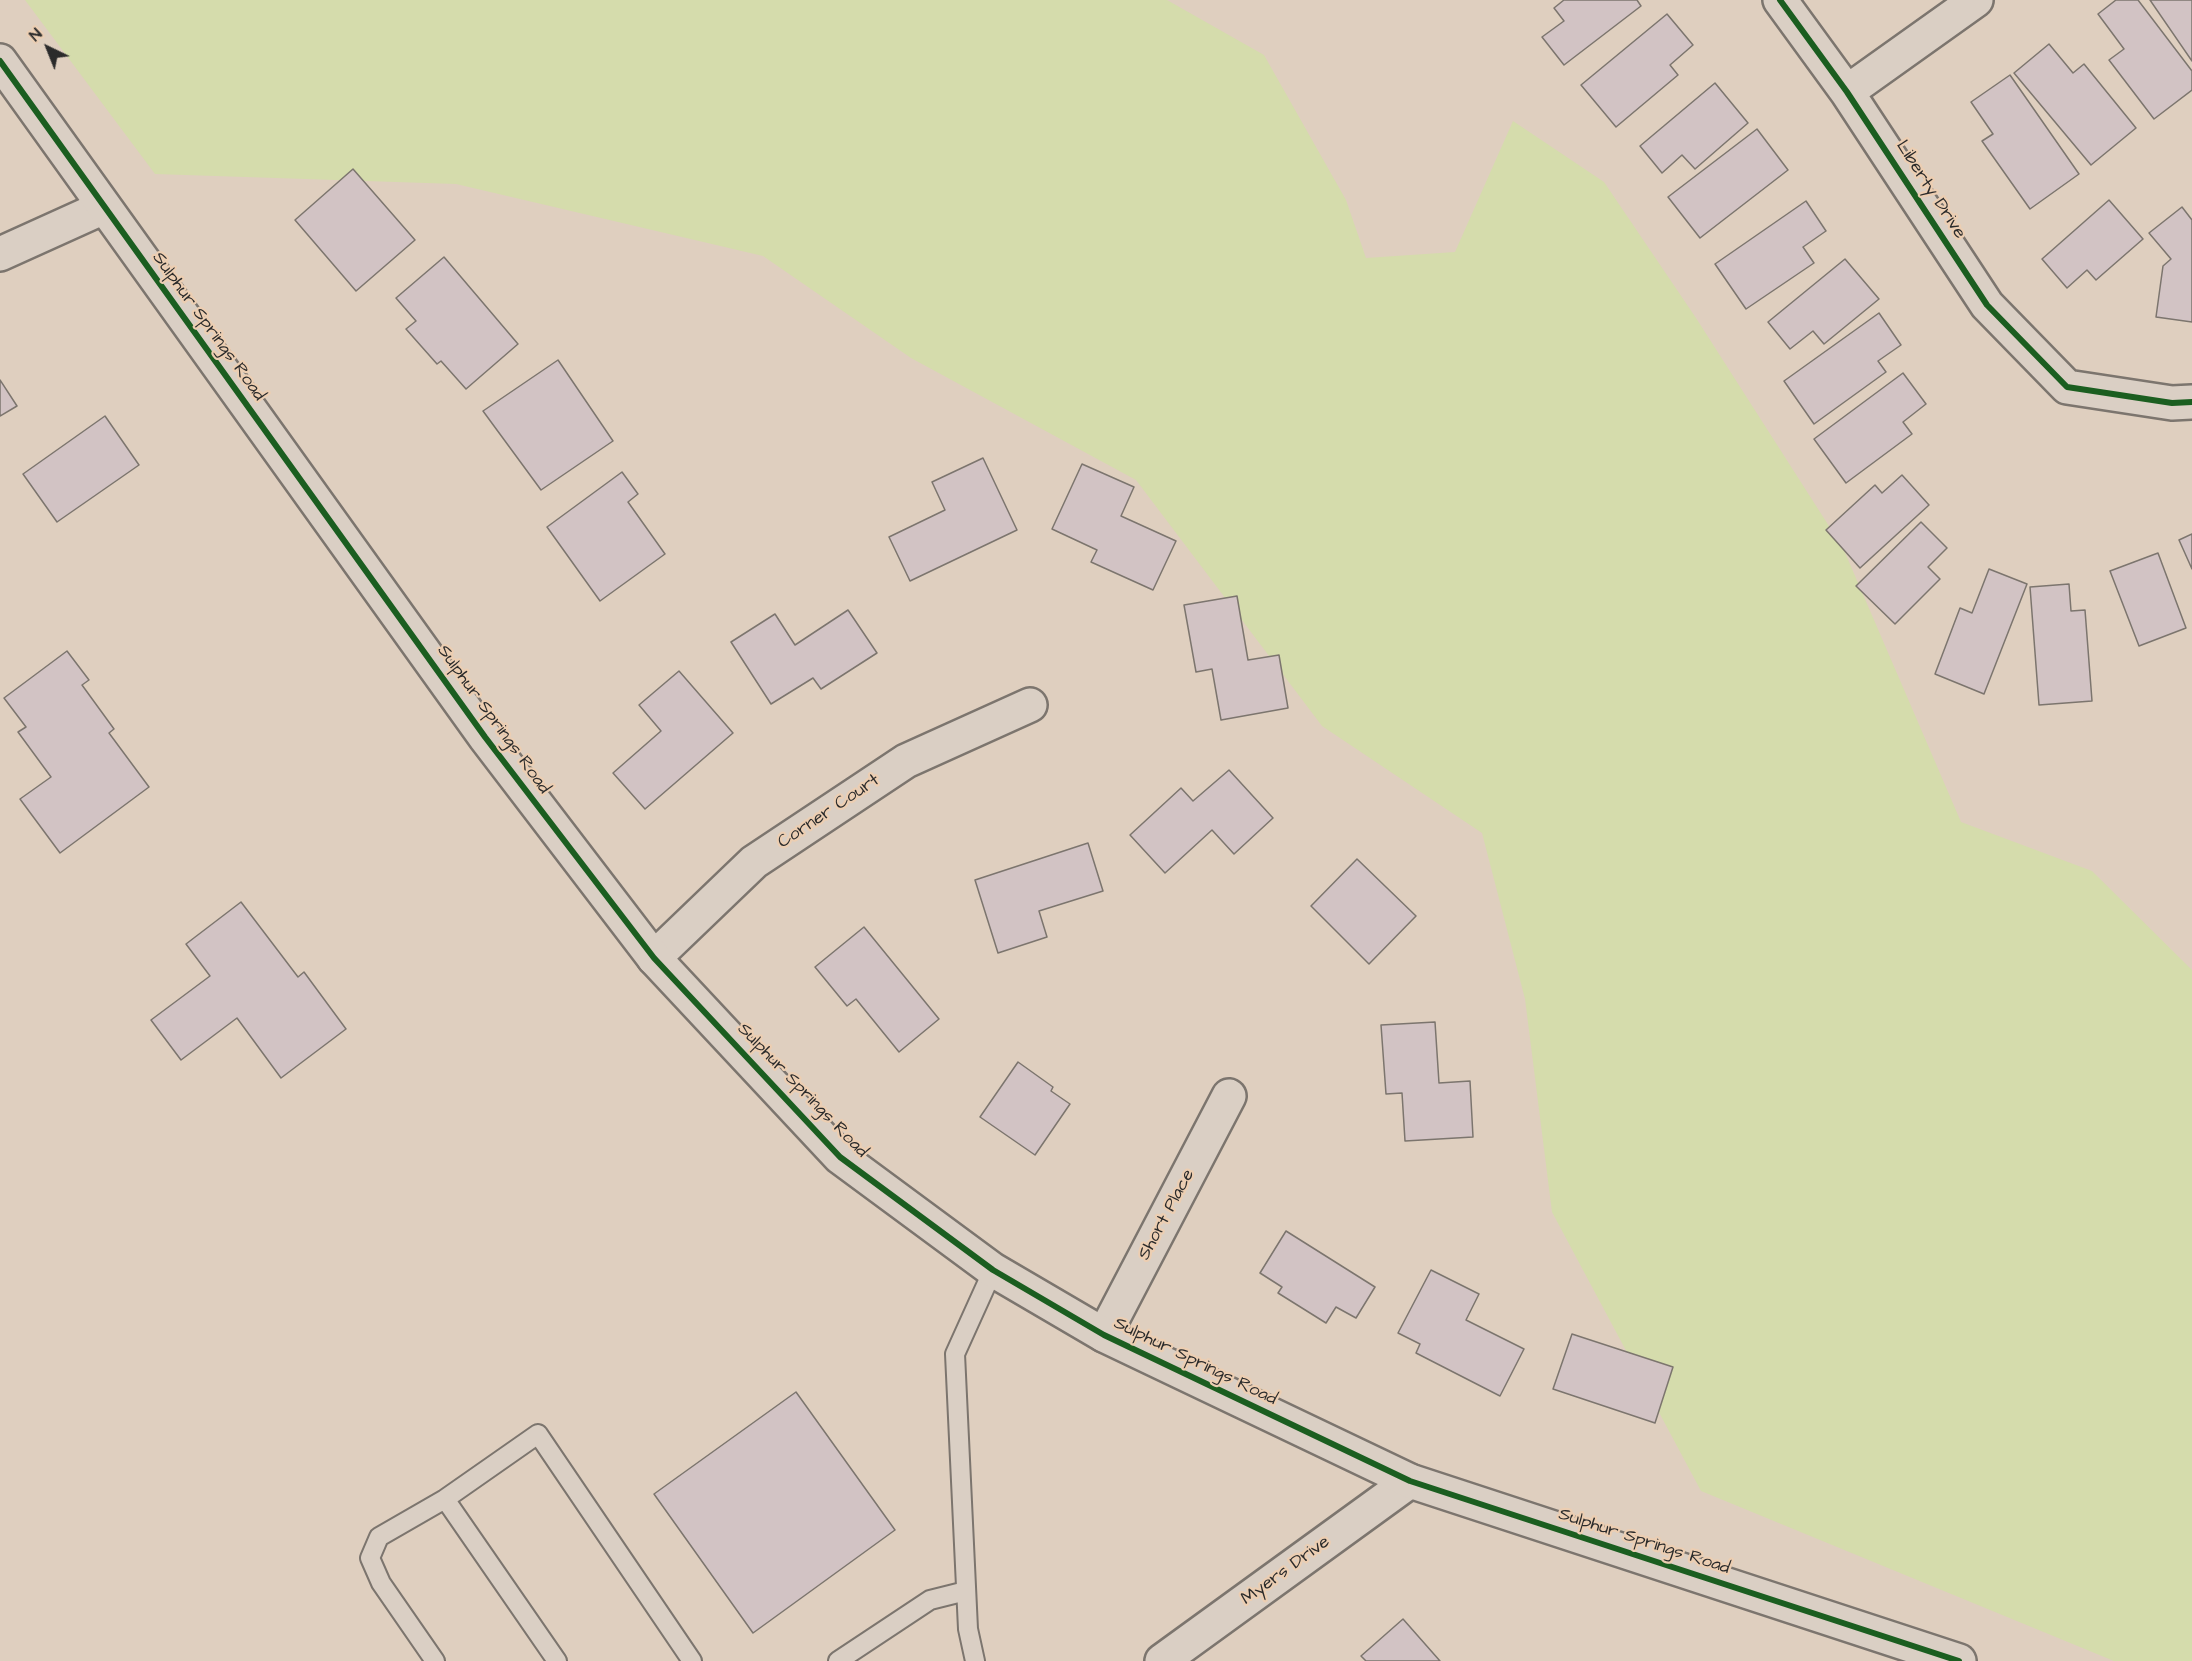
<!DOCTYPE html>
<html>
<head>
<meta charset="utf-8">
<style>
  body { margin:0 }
  #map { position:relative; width:2192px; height:1661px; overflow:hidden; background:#dfcfbf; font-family:"Architects Daughter",sans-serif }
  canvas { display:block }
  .north { position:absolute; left:18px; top:18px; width:60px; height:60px; -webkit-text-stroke:4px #ecceb2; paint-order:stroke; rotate:317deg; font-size:16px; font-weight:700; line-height:24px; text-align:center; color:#2b2b2b }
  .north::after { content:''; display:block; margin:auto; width:21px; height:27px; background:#2b2b2b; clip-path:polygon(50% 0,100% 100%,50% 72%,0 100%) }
</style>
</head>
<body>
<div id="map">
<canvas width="2192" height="1661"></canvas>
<div class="north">N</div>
</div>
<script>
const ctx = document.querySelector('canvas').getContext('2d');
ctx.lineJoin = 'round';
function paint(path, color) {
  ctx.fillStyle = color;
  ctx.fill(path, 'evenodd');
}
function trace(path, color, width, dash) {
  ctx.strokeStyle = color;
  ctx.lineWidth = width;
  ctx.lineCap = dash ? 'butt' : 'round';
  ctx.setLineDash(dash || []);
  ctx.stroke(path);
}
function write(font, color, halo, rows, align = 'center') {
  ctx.font = font + ' "Architects Daughter",sans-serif';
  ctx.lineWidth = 4.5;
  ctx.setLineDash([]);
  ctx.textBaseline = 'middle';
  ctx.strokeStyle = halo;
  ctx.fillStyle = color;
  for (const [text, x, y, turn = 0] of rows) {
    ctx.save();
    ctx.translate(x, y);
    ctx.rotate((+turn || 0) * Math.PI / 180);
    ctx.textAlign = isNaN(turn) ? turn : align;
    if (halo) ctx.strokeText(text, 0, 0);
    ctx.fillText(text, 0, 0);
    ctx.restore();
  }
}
const green = new Path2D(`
  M25,0H1167L1264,55L1346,200L1366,258L1455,252L1513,121L1604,182L1696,318L1843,548L1961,822L2092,871L2192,970V1661H2114L1701,1491L1552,1212L1525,999L1482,833L1322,726L1136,480L911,358L763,256L456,184L155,174Z`);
const building = new Path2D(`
  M1564,0H1637L1641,6L1564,65L1542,37L1564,21L1554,8Z
  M2116,0H2138L2192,71V90L2154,119L2109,60L2124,49L2098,14Z
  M2150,0H2192V61Z
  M1667,14L1693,45L1670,65L1678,75L1616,127L1581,85Z
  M2049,44L2073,73L2084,64L2136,128L2091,165L2014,73Z
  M2010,75L2079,174L2030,209L1982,141L1993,134L1971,102Z
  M1715,83L1748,123L1695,169L1682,155L1662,173L1640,146Z
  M1757,129L1788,170L1700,238L1668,197Z
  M353,169L415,240L356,291L295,220Z
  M2109,200L2143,239L2096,280L2087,270L2067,288L2042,259Z
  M1806,201L1826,231L1803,247L1814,263L1746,309L1715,264Z
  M2182,207L2192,220V322L2156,317L2163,266L2171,259L2149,233Z
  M444,257L518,344L466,389L441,361L437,364L406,329L416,321L396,298Z
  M1845,259L1879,299L1824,344L1813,331L1790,349L1768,322Z
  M1879,313L1901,345L1878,361L1886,372L1814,424L1784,381Z
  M558,360L613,441L541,490L483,411Z
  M1903,373L1926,404L1903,422L1912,434L1846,483L1814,439Z
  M0,380L17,406L0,416Z
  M105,416L139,465L57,522L23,474Z
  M983,458L1017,530L910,581L889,537L945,510L932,482Z
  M1082,464L1134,487L1121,516L1176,541L1153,590L1091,562L1097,550L1052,529Z
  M622,472L638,494L628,502L665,554L600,601L547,527Z
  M1902,475L1929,505L1860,568L1826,530L1875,485L1882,493Z
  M1921,522L1947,548L1928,567L1940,579L1895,624L1856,586Z
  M2192,534V569L2179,540Z
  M2158,553L2186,628L2139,646L2110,571Z
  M1989,569L2027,584L1984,694L1935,674L1960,608L1972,613Z
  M2069,584L2071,611L2085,610L2092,701L2039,705L2030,587Z
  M1237,596L1248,660L1279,655L1288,708L1221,720L1212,669L1196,672L1184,605Z
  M848,610L877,653L821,689L813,678L771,704L731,642L775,614L795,645Z
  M67,651L89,680L82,685L114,729L109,733L149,787L60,853L20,799L51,777L18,732L26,727L4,698Z
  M679,671L733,733L645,809L613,773L661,731L639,705Z
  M1229,770L1273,818L1234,854L1212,830L1165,873L1130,835L1181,788L1193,801Z
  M1088,843L1103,891L1039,911L1047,937L998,953L975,880Z
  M1357,859L1416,916L1369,964L1311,906Z
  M241,902L298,977L304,972L346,1029L281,1078L237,1018L181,1060L151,1020L210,976L186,944Z
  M864,927L939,1019L899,1052L856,999L847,1006L815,967Z
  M1435,1022L1439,1083L1470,1081L1473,1137L1405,1141L1402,1093L1386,1094L1381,1025Z
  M1018,1062L1053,1087L1051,1091L1070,1104L1035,1155L980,1117Z
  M1286,1231L1375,1287L1356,1318L1336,1307L1326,1323L1278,1293L1282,1287L1260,1273Z
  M1431,1270L1479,1294L1466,1320L1524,1349L1500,1396L1416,1353L1420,1344L1398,1333Z
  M1572,1334L1673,1367L1655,1423L1553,1389Z
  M796,1392L895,1530L753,1633L654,1494Z
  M1403,1619L1440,1661H1366L1361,1656Z`);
const lane = new Path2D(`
  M435,1661L381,1583L370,1558L379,1537L445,1499
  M557,1661L445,1499L538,1434L692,1661
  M838,1661L930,1600L966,1591
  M975,1661L968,1629L955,1354L993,1270`);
const street = new Path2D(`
  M1780,0L1847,92L1987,305L2067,387L2172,403L2192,402
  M1847,92L1976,0
  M0,254L104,207
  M654,958L754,862L906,761L1030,705
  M1104,1335L1229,1096
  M1162,1661L1410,1481`);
const secondary = new Path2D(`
  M0,61L485,737L654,958L840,1157L993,1270L1104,1335L1410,1481L1959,1661`);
const cycleway = new Path2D(`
  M1780,0L1847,92L1987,305L2067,387L2172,403L2192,402
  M0,61L485,737L654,958L840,1157L993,1270L1104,1335L1410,1481L1959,1661`);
const streetNames = [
  ["Liberty Drive",1930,190,57],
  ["Sulphur Springs Road",208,327,54],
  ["Sulphur Springs Road",493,720,54],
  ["Corner Court",829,812,-34],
  ["Sulphur Springs Road",802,1091,46],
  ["Short Place",1167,1215,-62],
  ["Sulphur Springs Road",1195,1362,26],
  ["Sulphur Springs Road",1644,1542,18],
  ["Myers Drive",1286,1571,-36]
];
paint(green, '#d5dcac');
paint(building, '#d2c3c4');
trace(building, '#7c756e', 1.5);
trace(lane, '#7c756e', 22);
trace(street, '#7c756e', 38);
trace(secondary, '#7c756e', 38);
trace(lane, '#dacfc4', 18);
trace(street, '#dacfc4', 33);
trace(secondary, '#dacfc4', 33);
trace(cycleway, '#1b5e20', 6);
write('18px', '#2b2b2b', '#ecceb2', streetNames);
</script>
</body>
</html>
